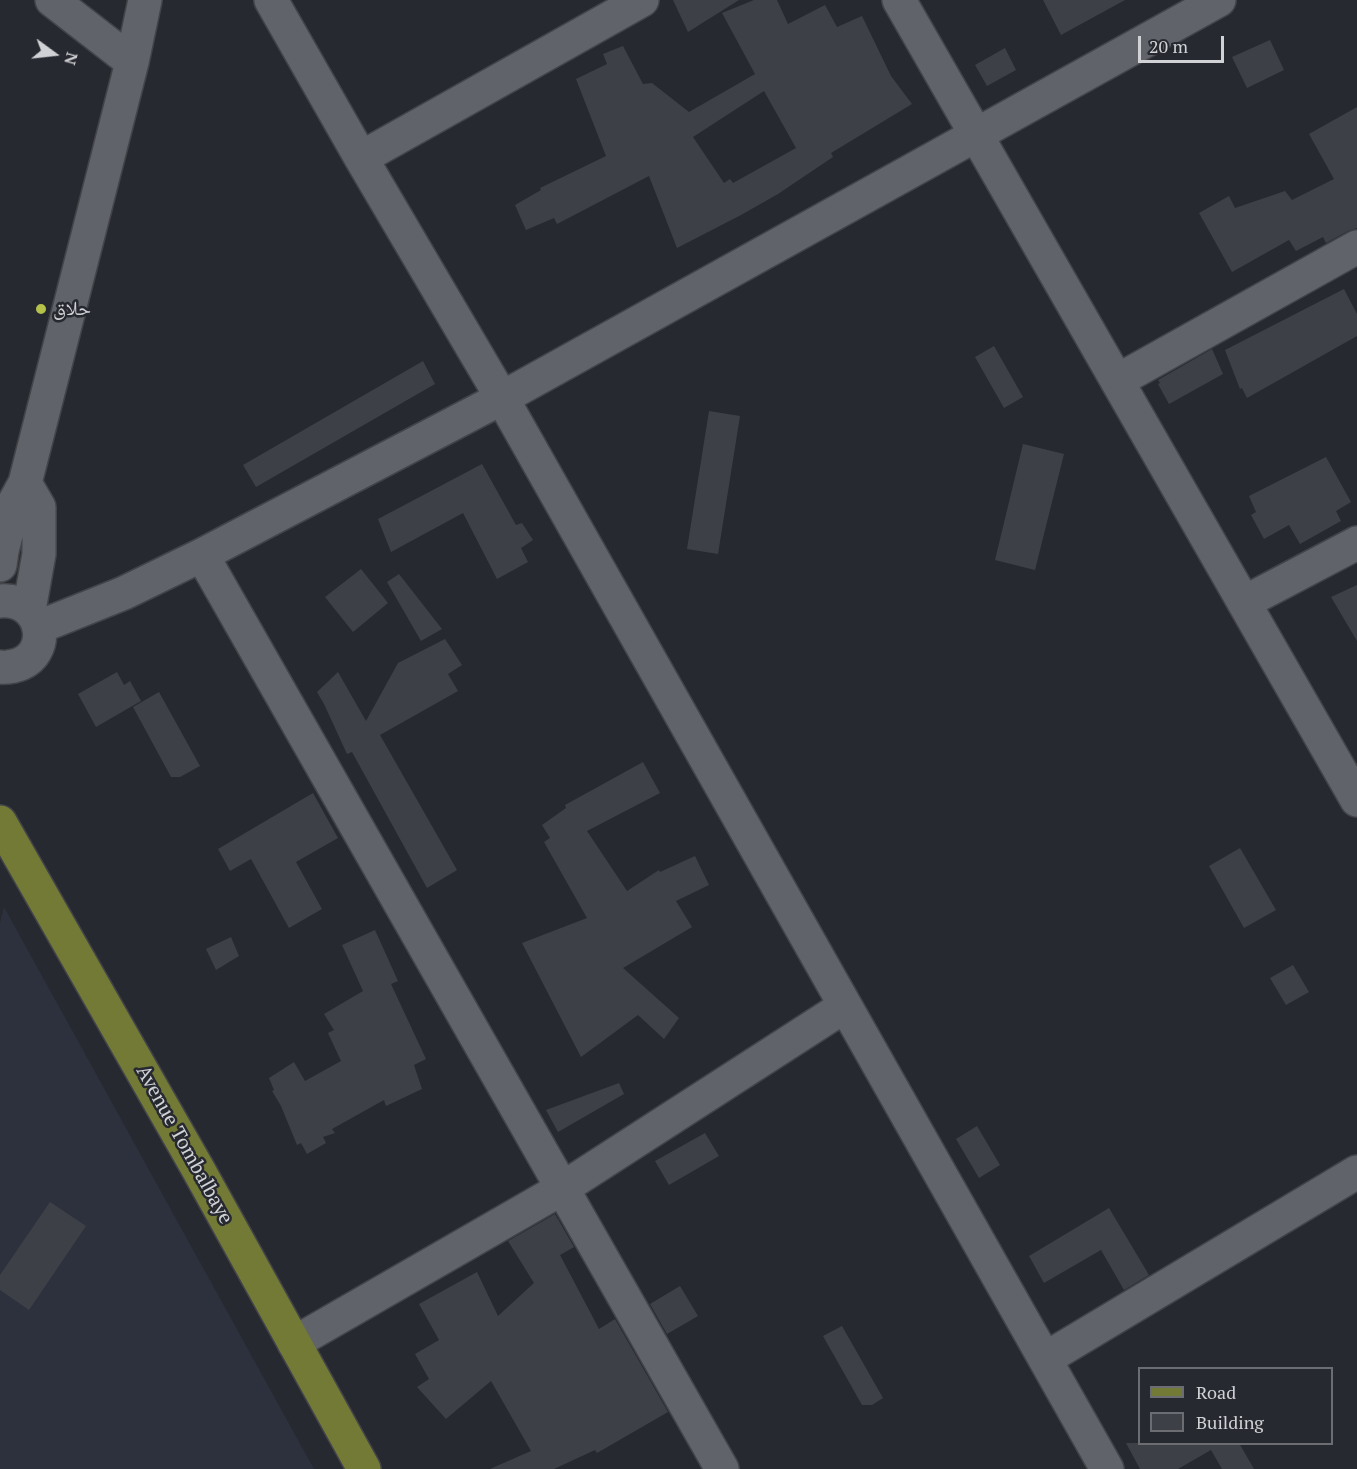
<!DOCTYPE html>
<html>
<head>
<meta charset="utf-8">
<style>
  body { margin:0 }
  #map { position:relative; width:1357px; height:1469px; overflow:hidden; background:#272930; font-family:"PT Serif",serif }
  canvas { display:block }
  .legend { position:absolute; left:1138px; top:1367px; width:195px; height:78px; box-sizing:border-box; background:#272930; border:2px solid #6b6d72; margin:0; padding:8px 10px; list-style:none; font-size:18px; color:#d1d2d6 }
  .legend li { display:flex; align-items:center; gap:12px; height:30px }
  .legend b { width:30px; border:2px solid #6b6d72 }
  .north { position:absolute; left:24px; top:24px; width:60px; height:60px; -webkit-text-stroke:4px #272930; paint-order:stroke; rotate:105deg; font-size:16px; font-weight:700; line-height:24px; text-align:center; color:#d1d2d6 }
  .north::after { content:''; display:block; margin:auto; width:21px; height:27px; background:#d1d2d6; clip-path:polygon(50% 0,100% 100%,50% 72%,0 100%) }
  .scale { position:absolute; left:1138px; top:36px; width:86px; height:27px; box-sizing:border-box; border:3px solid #d1d2d6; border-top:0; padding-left:8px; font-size:18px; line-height:21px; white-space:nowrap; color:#d1d2d6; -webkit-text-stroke:4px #272930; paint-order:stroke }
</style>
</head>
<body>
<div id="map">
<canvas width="1357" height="1469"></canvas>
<ul class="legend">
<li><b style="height:8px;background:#737a35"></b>Road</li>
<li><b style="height:16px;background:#3e4047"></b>Building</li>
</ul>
<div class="north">N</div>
<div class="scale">20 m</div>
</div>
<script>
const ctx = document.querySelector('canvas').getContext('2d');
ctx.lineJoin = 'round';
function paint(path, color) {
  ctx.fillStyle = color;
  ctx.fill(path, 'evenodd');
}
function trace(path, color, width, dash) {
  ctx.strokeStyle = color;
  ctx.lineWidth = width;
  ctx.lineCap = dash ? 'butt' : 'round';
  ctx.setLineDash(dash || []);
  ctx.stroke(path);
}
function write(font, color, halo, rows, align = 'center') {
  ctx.font = font + ' "PT Serif","Noto Naskh Arabic",serif';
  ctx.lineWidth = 5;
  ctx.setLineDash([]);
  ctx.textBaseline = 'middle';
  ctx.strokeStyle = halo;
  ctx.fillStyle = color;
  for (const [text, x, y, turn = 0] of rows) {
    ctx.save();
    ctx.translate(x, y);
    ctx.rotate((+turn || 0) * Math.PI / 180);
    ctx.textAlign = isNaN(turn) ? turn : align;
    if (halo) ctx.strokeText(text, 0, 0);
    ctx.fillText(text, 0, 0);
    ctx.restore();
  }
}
const built = new Path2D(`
  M4,907L314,1469H0V923Z`);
const building = new Path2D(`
  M673,0H739L688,32Z
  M754,0H777L788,24L825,5L837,27L862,16L891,76L912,104L831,153L833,157L778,194L741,215L677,248L649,176L557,224L554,218L526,230L515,205L541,190L540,188L606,156L576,79L607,64L603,54L623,46L643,84L652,83L689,112L755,74L722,13ZM764,91L796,148L733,183L730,179L724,183L693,137Z
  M1043,0H1125L1061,35Z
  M1270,40L1284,70L1247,88L1232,57Z
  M1005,48L1016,70L987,86L975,65Z
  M1357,107V228L1348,231L1326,243L1323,237L1296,251L1289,240L1232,272L1199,213L1229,196L1235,208L1285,191L1292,200L1334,179L1309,134Z
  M1344,289L1357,314V336L1247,398L1242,388L1240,389L1225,350Z
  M994,346L1023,397L1004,408L975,357Z
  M1212,349L1223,374L1169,404L1158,384L1160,383L1158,380Z
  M423,361L435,384L256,487L243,465Z
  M709,411L740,416L718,554L687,549Z
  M1023,444L1064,454L1035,570L995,560Z
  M1326,457L1351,502L1336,511L1341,521L1300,544L1289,525L1264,539L1251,515L1256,512L1249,496Z
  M482,464L516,525L522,523L533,540L521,548L528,562L497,579L463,513L391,552L378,519Z
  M361,569L388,603L353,632L325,597Z
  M399,574L442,629L421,641L387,582Z
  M1357,585V641L1331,597Z
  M445,639L462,665L448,674L458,691L380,735L457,870L427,888L352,752L347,754L324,704L317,692L338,672L366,721L398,663Z
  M117,672L124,685L130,681L141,701L96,727L78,694Z
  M159,692L200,766L180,777H171L133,707Z
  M643,762L660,793L587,831L627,891L659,870L660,872L695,856L709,885L676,901L692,927L623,968L679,1018L664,1039L638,1015L581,1057L522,943L587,918L544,842L550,838L542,825L566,808L565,805Z
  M313,793L338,838L296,862L322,909L289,928L251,859L230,871L218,849Z
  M1240,848L1276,910L1244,928L1209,866Z
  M375,930L398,981L391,984L426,1059L414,1065L422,1089L386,1106L384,1100L332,1129L335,1133L323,1137L326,1143L307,1154L301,1143L297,1145L281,1106L272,1091L274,1090L269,1078L294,1062L305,1081L341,1061L328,1033L334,1030L324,1014L363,991L342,945Z
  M231,937L239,956L216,970L206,949Z
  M1293,965L1309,992L1286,1005L1270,978Z
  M619,1083L624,1094L558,1132L546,1110Z
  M977,1126L1000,1165L979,1178L956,1139Z
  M705,1133L719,1156L669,1185L655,1161Z
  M50,1202L86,1226L29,1310L0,1290V1275Z
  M1109,1208L1149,1275L1124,1290L1101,1250L1044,1283L1029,1256Z
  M555,1214L574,1247L560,1255L599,1329L615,1319L668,1412L597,1453L595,1450L554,1469H490L531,1451L491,1381L446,1419L417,1387L429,1379L415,1354L439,1340L419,1304L477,1272L498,1316L534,1283L508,1241Z
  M680,1286L698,1316L667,1334L650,1304Z
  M842,1326L883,1398L872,1405H862L823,1336Z
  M1126,1443H1239L1254,1469H1222L1211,1450L1178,1469H1140Z`);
const minor = new Path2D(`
  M52,0L132,62
  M271,0L361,158L502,398L1107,1469
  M899,0L1357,800
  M361,158L642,0
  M1117,381L1357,247
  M25,483L39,507V554L29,610
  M202,555L722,1469
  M0,565L2,551L14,503L25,483L132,62L145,0
  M0,601C44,597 55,656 14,666C9,667 5,668 0,667
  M1245,602L1357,543
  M39,627L124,593L202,555L502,398L1219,0
  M294,1343L563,1188L845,1006
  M1045,1359L1357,1172`);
const major = new Path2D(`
  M0,822L198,1169L364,1469`);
const markers = [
  [41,309,6,"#b4c24a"]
];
const poiNames = [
  ["حلاق",53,309]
];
const streetNames = [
  ["Avenue Tombalbaye",184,1145,61]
];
paint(built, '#2d313d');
paint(building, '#3e4047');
trace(minor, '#424449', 36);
trace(major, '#424449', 36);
trace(minor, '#60636a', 33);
trace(major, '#737a35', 33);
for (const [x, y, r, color] of markers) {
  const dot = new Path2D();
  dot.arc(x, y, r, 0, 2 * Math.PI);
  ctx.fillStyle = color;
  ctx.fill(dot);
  trace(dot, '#272930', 2);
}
write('20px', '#d1d2d6', '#272930', poiNames, 'left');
write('20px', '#d1d2d6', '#272930', streetNames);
</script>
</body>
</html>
